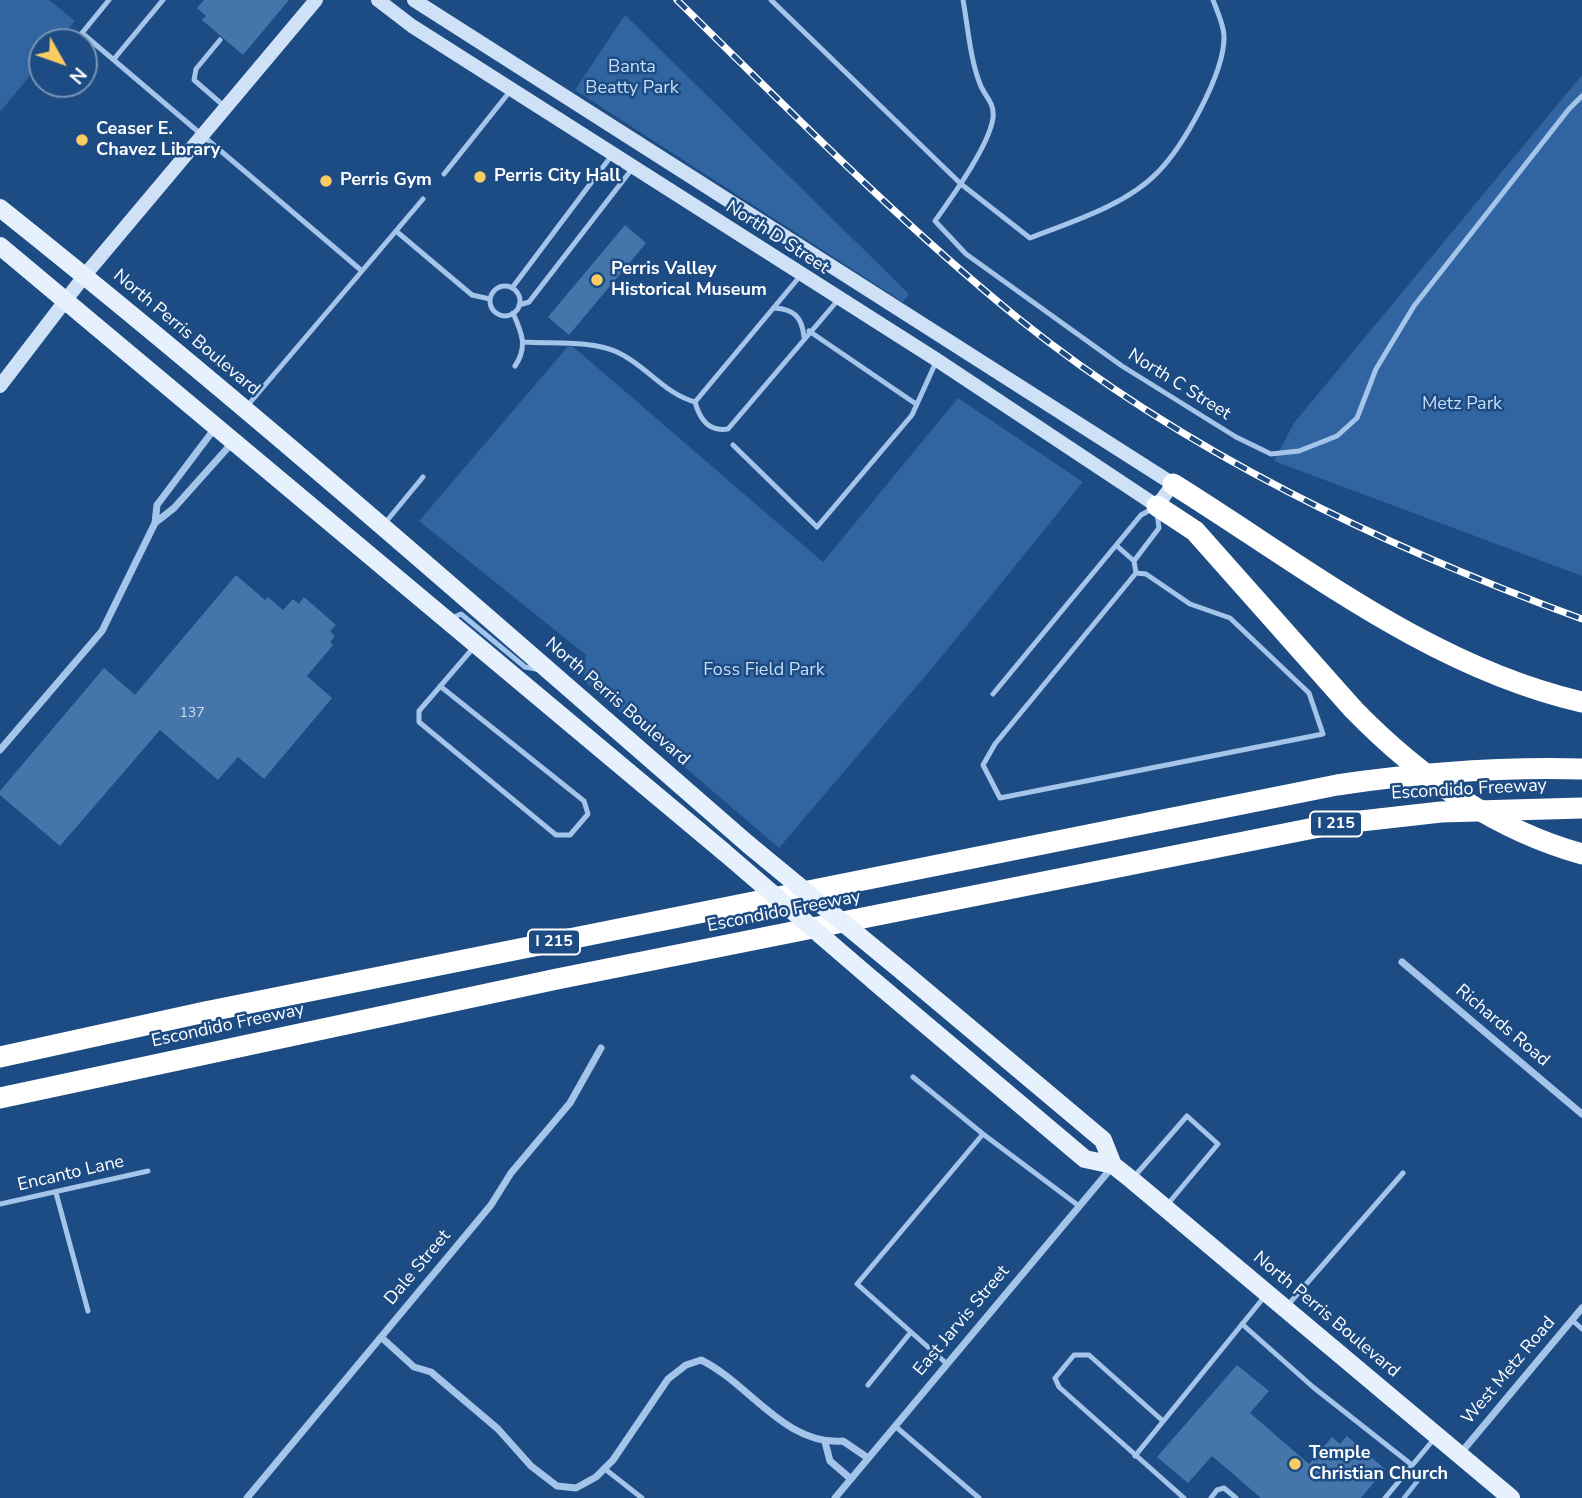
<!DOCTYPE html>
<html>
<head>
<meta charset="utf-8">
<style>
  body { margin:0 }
  #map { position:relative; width:1582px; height:1498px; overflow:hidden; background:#1d4b83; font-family:"Nunito Sans",sans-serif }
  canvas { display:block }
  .north { position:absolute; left:28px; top:28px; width:70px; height:70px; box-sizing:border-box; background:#1d4b83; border:2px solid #7793b5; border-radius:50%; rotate:130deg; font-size:19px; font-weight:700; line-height:28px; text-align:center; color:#fff }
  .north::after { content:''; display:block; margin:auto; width:24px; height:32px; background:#f9cb62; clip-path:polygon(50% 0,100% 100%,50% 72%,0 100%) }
</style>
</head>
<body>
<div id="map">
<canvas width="1582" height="1498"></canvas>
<div class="north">N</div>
</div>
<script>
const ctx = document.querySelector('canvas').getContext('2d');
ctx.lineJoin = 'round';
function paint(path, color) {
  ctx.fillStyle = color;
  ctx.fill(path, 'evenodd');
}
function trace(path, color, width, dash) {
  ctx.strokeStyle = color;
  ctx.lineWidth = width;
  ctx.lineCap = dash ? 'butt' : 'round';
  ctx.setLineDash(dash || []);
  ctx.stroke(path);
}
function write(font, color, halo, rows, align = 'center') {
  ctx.font = font + ' "Nunito Sans",sans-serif';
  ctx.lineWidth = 5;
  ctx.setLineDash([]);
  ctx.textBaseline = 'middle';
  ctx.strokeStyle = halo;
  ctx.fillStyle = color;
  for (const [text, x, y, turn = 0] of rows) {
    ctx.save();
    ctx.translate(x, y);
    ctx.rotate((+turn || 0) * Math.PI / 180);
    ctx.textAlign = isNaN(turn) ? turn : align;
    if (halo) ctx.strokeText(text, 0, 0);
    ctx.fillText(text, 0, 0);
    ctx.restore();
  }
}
const green = new Path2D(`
  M0,0H49L75,21L58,42H42V61L0,112Z
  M625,15L909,294L903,302L575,90Z
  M1582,75V576L1274,461L1294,423Z
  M570,344L823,562L958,398L1083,482L938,661L779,848L583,680L586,655L419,521Z`);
const stream = new Path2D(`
  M1404,1498L1423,1474`);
const building = new Path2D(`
  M204,0H289L243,55L202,20L206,16L197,8Z
  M625,225L646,243L569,335L548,317Z
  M236,575L265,600L268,597L283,610L293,599L299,604L304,597L336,625L330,631L335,636L330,642L333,645L307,676L332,698L264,779L238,757L218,780L160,730L60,846L0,795V791L104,668L135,695Z
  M1237,1365L1269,1391L1250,1413L1309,1464L1332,1437L1340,1444L1347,1436L1385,1469L1361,1498H1261L1212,1456L1188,1483L1157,1457Z`);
const lane = new Path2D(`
  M109,0L82,33L362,271L248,405
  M771,0L961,184L1030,238C1071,222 1126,205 1157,173C1183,147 1225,73 1224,36C1224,25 1217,11 1213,0
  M963,0C968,27 970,59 980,84C985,97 995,103 993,118C989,146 952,197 935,221L966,254L1122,366L1236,437L1271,454L1299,451L1337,436L1357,418L1376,369L1414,306L1569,109L1582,96
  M220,40L196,69L194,80L224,106
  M114,59L163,0
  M444,174L511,90
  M396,231L472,295L490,299
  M362,271L423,199
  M801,275L695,402C700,420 709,432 728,429L838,300
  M490 301a15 15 0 1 1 30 0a15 15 0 1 1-30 0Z
  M512,288L612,155
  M519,305L529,302L632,169
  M774,308C794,309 802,317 804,337
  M513,313C522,333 528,347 515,366
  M809,331L916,404
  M524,342C552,344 591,340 617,352C646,365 663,393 695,402
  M733,445L817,527L912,415L936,362
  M385,523L423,477
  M1117,546L1134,561L1136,573
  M1134,561L1159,528L1157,513
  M1136,573L1146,574L1190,604L1230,618L1309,693L1323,734L1000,798L983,765L995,744Z
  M449,619L461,614L525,667L541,670
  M440,686L584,801L588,814L570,835H556L419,722V711L474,647
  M993,694L1141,515L1154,508
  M913,1077L983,1134
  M1133,1178L1187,1116L1218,1144L1167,1205
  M56,1193L88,1311
  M0,1204L148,1171
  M1287,1306L1403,1173
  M1572,1320L1582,1329
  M1242,1324L1313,1387L1412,1465
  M947,1364L857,1284L983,1134L1079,1206
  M868,1385L911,1332
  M1163,1421L1089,1355H1074L1055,1378L1059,1387L1184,1498
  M895,1426L979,1498
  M1135,1456L1265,1296
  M605,1469L642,1498
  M1211,1498L1217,1490L1224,1488L1236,1498
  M1385,1498L1434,1439`);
const street = new Path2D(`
  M215,428L157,505L155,523L174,508L232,443
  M0,750L102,631L155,523
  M1402,962L1582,1114
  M381,1337L414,1367L431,1372L498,1429L531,1466L557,1486L576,1488L596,1477L613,1460L668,1379L686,1365L701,1360C749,1383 785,1446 843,1441L868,1458
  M825,1442L830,1461L851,1479
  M1460,1454L1582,1308
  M247,1498L491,1205L511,1173L570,1103L601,1048
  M835,1498L1113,1166`);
const secondary = new Path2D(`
  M378,0L412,26L937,360L1157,506L1173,484L414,0
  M0,386L85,275L316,0`);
const primary = new Path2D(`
  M0,208C256,412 502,630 749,845
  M0,246L724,852
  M903,972L1103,1140L1113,1165
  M874,981L1085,1159L1113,1165L1132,1180L1511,1498`);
const highway = new Path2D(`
  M1173,484C1303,565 1430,667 1582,702
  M1157,506L1195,531L1353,709
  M0,1057L205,1012L1337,785C1418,773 1501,767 1582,769
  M0,1098L557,979L1334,824L1441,812L1582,808`);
const rail = new Path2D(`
  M677,0C788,109 898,221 1019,319C1186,453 1383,546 1582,619`);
const primaryBridge = new Path2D(`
  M749,845L903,972
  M724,852L874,981`);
const highwayBridge = new Path2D(`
  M1353,709C1417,775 1493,829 1582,854`);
const markers = [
  [82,140,7,"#f9cb62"],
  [480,177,7,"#f9cb62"],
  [326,181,7,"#f9cb62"],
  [597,280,7,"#f9cb62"],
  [1295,1464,7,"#f9cb62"]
];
const numberNames = [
  ["137",192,714]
];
const shields = [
  [1336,824,52],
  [554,942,52]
];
const shieldNames = [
  ["I 215",1336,824],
  ["I 215",554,942]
];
const parkNames = [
  ["Banta",632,68],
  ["Beatty Park",632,89],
  ["Metz Park",1462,405],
  ["Foss Field Park",764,671]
];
const poiNames = [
  ["Ceaser E.",96,130],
  ["Chavez Library",96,151],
  ["Perris City Hall",494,177],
  ["Perris Gym",340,181],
  ["Perris Valley",611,270],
  ["Historical Museum",611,291],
  ["Temple",1309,1454],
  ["Christian Church",1309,1475]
];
const streetNames = [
  ["North D Street",777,238,33],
  ["North Perris Boulevard",186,333,40],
  ["North C Street",1179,385,32],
  ["North Perris Boulevard",617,702,41],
  ["Escondido Freeway",1469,790,-3],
  ["Escondido Freeway",784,912,-11],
  ["Escondido Freeway",228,1026,-12],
  ["Richards Road",1502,1026,40],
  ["Encanto Lane",71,1174,-13],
  ["Dale Street",418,1268,-50],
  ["North Perris Boulevard",1326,1315,40],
  ["East Jarvis Street",962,1321,-50],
  ["West Metz Road",1509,1371,-50]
];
paint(green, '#3165a1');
trace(stream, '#97bfeb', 4.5);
paint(building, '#4675ac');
trace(lane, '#a4c4ea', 5);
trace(street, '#a4c4ea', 7);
trace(secondary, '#cfe1f7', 14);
trace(primary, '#e7f1fe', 18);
trace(highway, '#fff', 21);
trace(rail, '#fff', 7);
trace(rail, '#1d4b83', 4.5, [13]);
trace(primaryBridge, '#e7f1fe', 18);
trace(highwayBridge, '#fff', 21);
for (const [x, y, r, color] of markers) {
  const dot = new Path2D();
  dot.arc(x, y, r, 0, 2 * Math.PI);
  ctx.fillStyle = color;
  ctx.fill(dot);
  trace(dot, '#1d4b83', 2.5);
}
write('14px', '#d1dcea', null, numberNames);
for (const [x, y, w] of shields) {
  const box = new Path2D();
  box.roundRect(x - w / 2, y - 12.5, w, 25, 5);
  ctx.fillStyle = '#1d4b83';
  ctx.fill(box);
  trace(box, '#fff', 2);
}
write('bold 16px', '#fff', null, shieldNames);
write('18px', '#c8def7', '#1d4b83', parkNames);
write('bold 18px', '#fff', '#1d4b83', poiNames, 'left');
write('18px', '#fff', '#1d4b83', streetNames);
</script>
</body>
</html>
